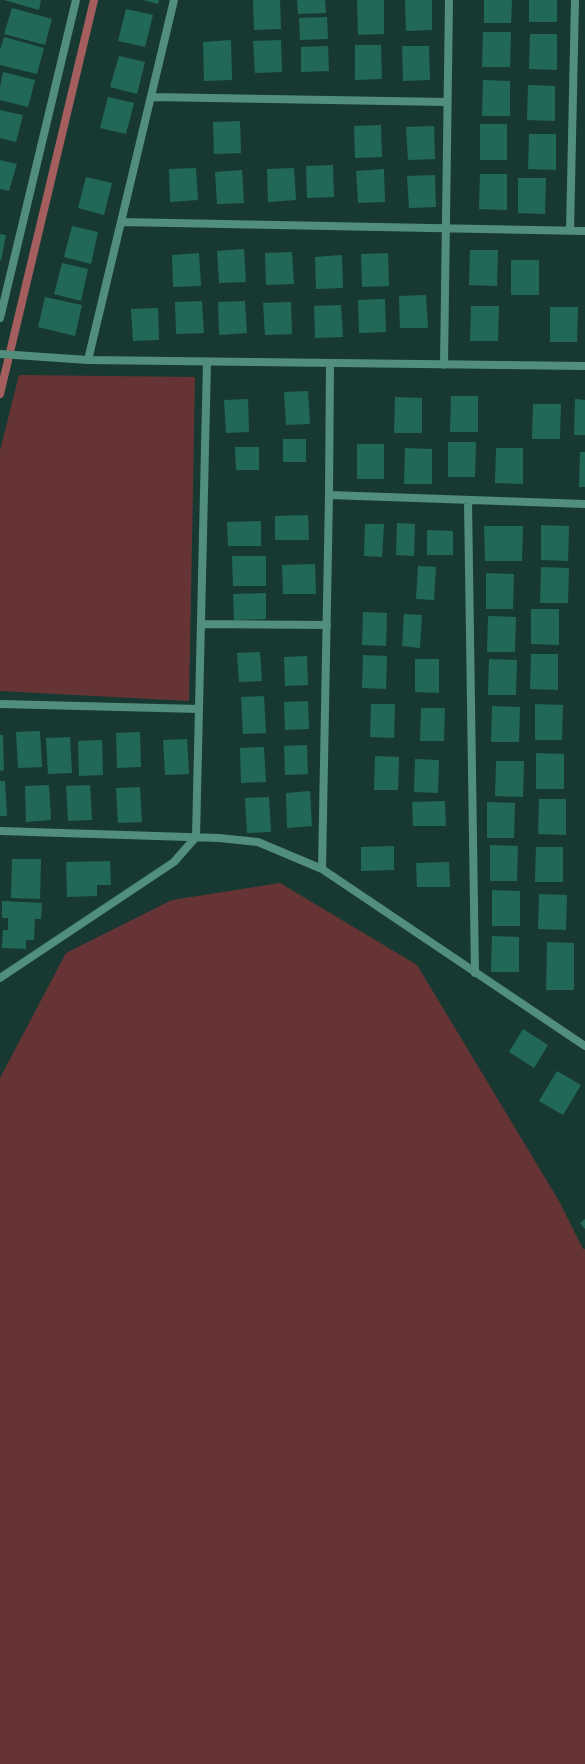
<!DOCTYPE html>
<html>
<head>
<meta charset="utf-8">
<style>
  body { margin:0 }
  canvas { display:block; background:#173931 }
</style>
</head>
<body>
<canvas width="585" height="1764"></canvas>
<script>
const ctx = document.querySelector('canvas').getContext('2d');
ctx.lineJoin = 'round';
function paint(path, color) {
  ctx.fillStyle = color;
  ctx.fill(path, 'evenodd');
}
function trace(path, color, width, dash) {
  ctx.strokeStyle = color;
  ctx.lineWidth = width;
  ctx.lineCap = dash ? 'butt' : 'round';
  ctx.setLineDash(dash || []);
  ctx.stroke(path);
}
const green = new Path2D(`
  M19,375L195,377L189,701L0,691V451Z
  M280,883L417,965L559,1201L583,1249H585V1764H0V1078L66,953L172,900Z`);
const stream = new Path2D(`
  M0,394L94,0`);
const building = new Path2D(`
  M4,0H41L39,10Z
  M143,0H159L158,4Z
  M253,0H280L281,29L254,30Z
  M297,0H325L326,13L298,14Z
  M357,0H384V34L358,35Z
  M405,0H432V30L406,31Z
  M484,0H512L511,23H484Z
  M529,0H557V22H529Z
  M12,8L52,19L45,45L4,34Z
  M126,9L153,15L145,47L118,41Z
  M327,17L328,39L300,40L299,18Z
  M483,32H511L510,67H482Z
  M530,34H557V70L529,69Z
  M4,37L44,48L37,74L0,65V50Z
  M231,40L232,80L204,81L203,42Z
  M281,40L282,72L255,73L253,41Z
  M355,45H381L382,79L355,80Z
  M328,46L329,71L301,72V47Z
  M402,46H429L430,80L403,81Z
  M119,56L145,62L137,94L110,87Z
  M3,72L35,80L28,107L0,100V87Z
  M483,80L510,81V116H482Z
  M528,85L555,86V121L527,120Z
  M108,97L134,103L126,134L100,128Z
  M0,110L23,115L16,142L0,138Z
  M240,121L241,153L214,154L213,122Z
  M480,124H507V160H480Z
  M381,125L382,157L355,158L354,126Z
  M434,126L435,159L408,160L406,127Z
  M529,134H556V170L528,169Z
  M0,160L17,164L9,191L0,189Z
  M333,165L334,197L307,198L306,166Z
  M196,168L198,200L170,202L169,169Z
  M294,168L296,200L268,202L267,169Z
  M384,169L385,202L358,203L356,171Z
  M242,170L244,203L217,204L215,172Z
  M480,174H507V210L479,209Z
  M435,175L436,207L409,208L407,176Z
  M86,177L112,183L104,215L78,208Z
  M518,178H546L545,214L518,213Z
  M72,226L98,232L91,264L64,257Z
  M0,234L6,235L1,260H0Z
  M244,249L246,282L219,283L217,251Z
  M470,250H498L497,286L469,285Z
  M292,252L294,284L266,285L265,253Z
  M199,253L201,286L173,287L172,255Z
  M388,253L389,286L362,287L361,254Z
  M342,255L343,288L316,289L315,257Z
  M511,260H539V295H511Z
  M62,263L88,269L81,301L54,294Z
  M426,295L428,328H400L399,296Z
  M45,297L82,305L75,336L38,327Z
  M385,299L386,332L359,333L358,300Z
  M202,301L204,333L176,334L175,302Z
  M245,301L247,333L219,335L218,302Z
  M291,302L292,334L265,335L263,303Z
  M341,305L343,337L315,338L314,306Z
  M471,306H499L498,341H470Z
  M550,307H578L577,342H550Z
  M158,308L159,340L133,341L131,309Z
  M308,391L310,424L286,425L284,392Z
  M451,396H478V432H450Z
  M395,397L422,398V433H394Z
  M248,399L249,432L226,433L224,400Z
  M575,399L585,400V435H574Z
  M533,404H561L560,439H532Z
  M283,439H306V462H283Z
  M448,442H476L475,477H448Z
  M357,444H384V479H357Z
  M235,447H259V470H236Z
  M405,448L432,449V484H404Z
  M496,448H523V484L495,483Z
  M580,452H585V487H579Z
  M308,515L309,540H275V516Z
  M261,521V546H228L227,522Z
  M397,523L415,524L414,556L396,555Z
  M365,524H384L382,557L364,556Z
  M541,525L569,526L568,561L541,560Z
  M484,526H523L522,561H485Z
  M427,530L453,531V555H427Z
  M232,556H266V586H233Z
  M315,564L316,594H283L282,565Z
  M418,566L436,567L434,600L416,599Z
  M541,567L569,568L568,603H540Z
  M486,573L514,574L513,609H486Z
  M266,593V619L234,620L233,594Z
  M531,609H559V645L531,644Z
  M363,612L387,613L386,646L362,645Z
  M404,614L422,615L420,648L402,646Z
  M488,616L516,617L515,652H487Z
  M260,652L262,681L239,682L237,653Z
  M531,654H558V690L530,689Z
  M363,655L387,656L386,689L362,688Z
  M307,656L308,685L285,686L284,657Z
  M415,659H439V693L415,692Z
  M489,659L517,660L516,695H488Z
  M264,696L266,733L243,734L241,697Z
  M308,701L309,729L285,730L284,702Z
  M371,704H395L394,738L370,737Z
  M535,704L563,705L562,740H535Z
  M492,706L520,707L519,742H491Z
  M421,708H445L444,741H420Z
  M40,731L42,767L18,768L16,732Z
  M140,732L141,767L117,768L116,733Z
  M0,735H3L4,770L0,771Z
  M70,737L72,773L48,774L46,738Z
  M187,739L189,774L165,775L163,740Z
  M102,740L103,775L79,776L78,741Z
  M307,745L308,774L285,775L284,746Z
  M264,747L266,782L241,783L240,748Z
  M536,753L564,754V789H536Z
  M375,756L399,757L398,790H374Z
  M415,759L439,760L438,793L414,792Z
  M496,761H524L523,797L495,796Z
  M0,781H5L7,816H0Z
  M49,785L51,820L26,822L25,786Z
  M90,785L92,820L68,821L66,786Z
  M140,787L142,822L118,823L116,788Z
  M310,791L312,826L287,828L286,793Z
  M269,797L271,832L247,833L245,798Z
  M539,799H566V835L538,834Z
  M445,801L446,826H413L412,802Z
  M487,802L515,803L514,838H487Z
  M490,845L518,846L517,881H490Z
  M394,846V870L361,871V847Z
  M536,847H563V882H535Z
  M12,859H41L40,899L11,898Z
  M110,861L111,885H97V896L67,897L66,862Z
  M449,862L450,887H417L416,863Z
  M492,890L520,891V926H492Z
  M539,894L567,895L566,930L538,929Z
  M2,901L42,903L41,919H35L34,940H26V949L2,948L3,930H8V918H2Z
  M492,936L519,937V972H491Z
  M547,942L574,943V990H546Z
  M523,1029L548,1045L534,1068L509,1052Z
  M557,1071L581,1085L563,1115L539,1101Z
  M585,1219V1229L580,1223Z`);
const minor = new Path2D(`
  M151,97L447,102
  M121,222L585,231
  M570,231L575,0
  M0,318L76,0
  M0,354L88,360L585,366
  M88,360L174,0
  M444,365L449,0
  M329,495L585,504
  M468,501L475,973
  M201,624L327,625
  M0,704L199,709
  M0,831L219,838L258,842L322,869L585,1046
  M322,869L329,495L330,363
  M0,978L174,862L196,837L207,362`);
paint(green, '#663434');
trace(stream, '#a45e5e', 8);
paint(building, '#226859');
trace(minor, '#518e7e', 8);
</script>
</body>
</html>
